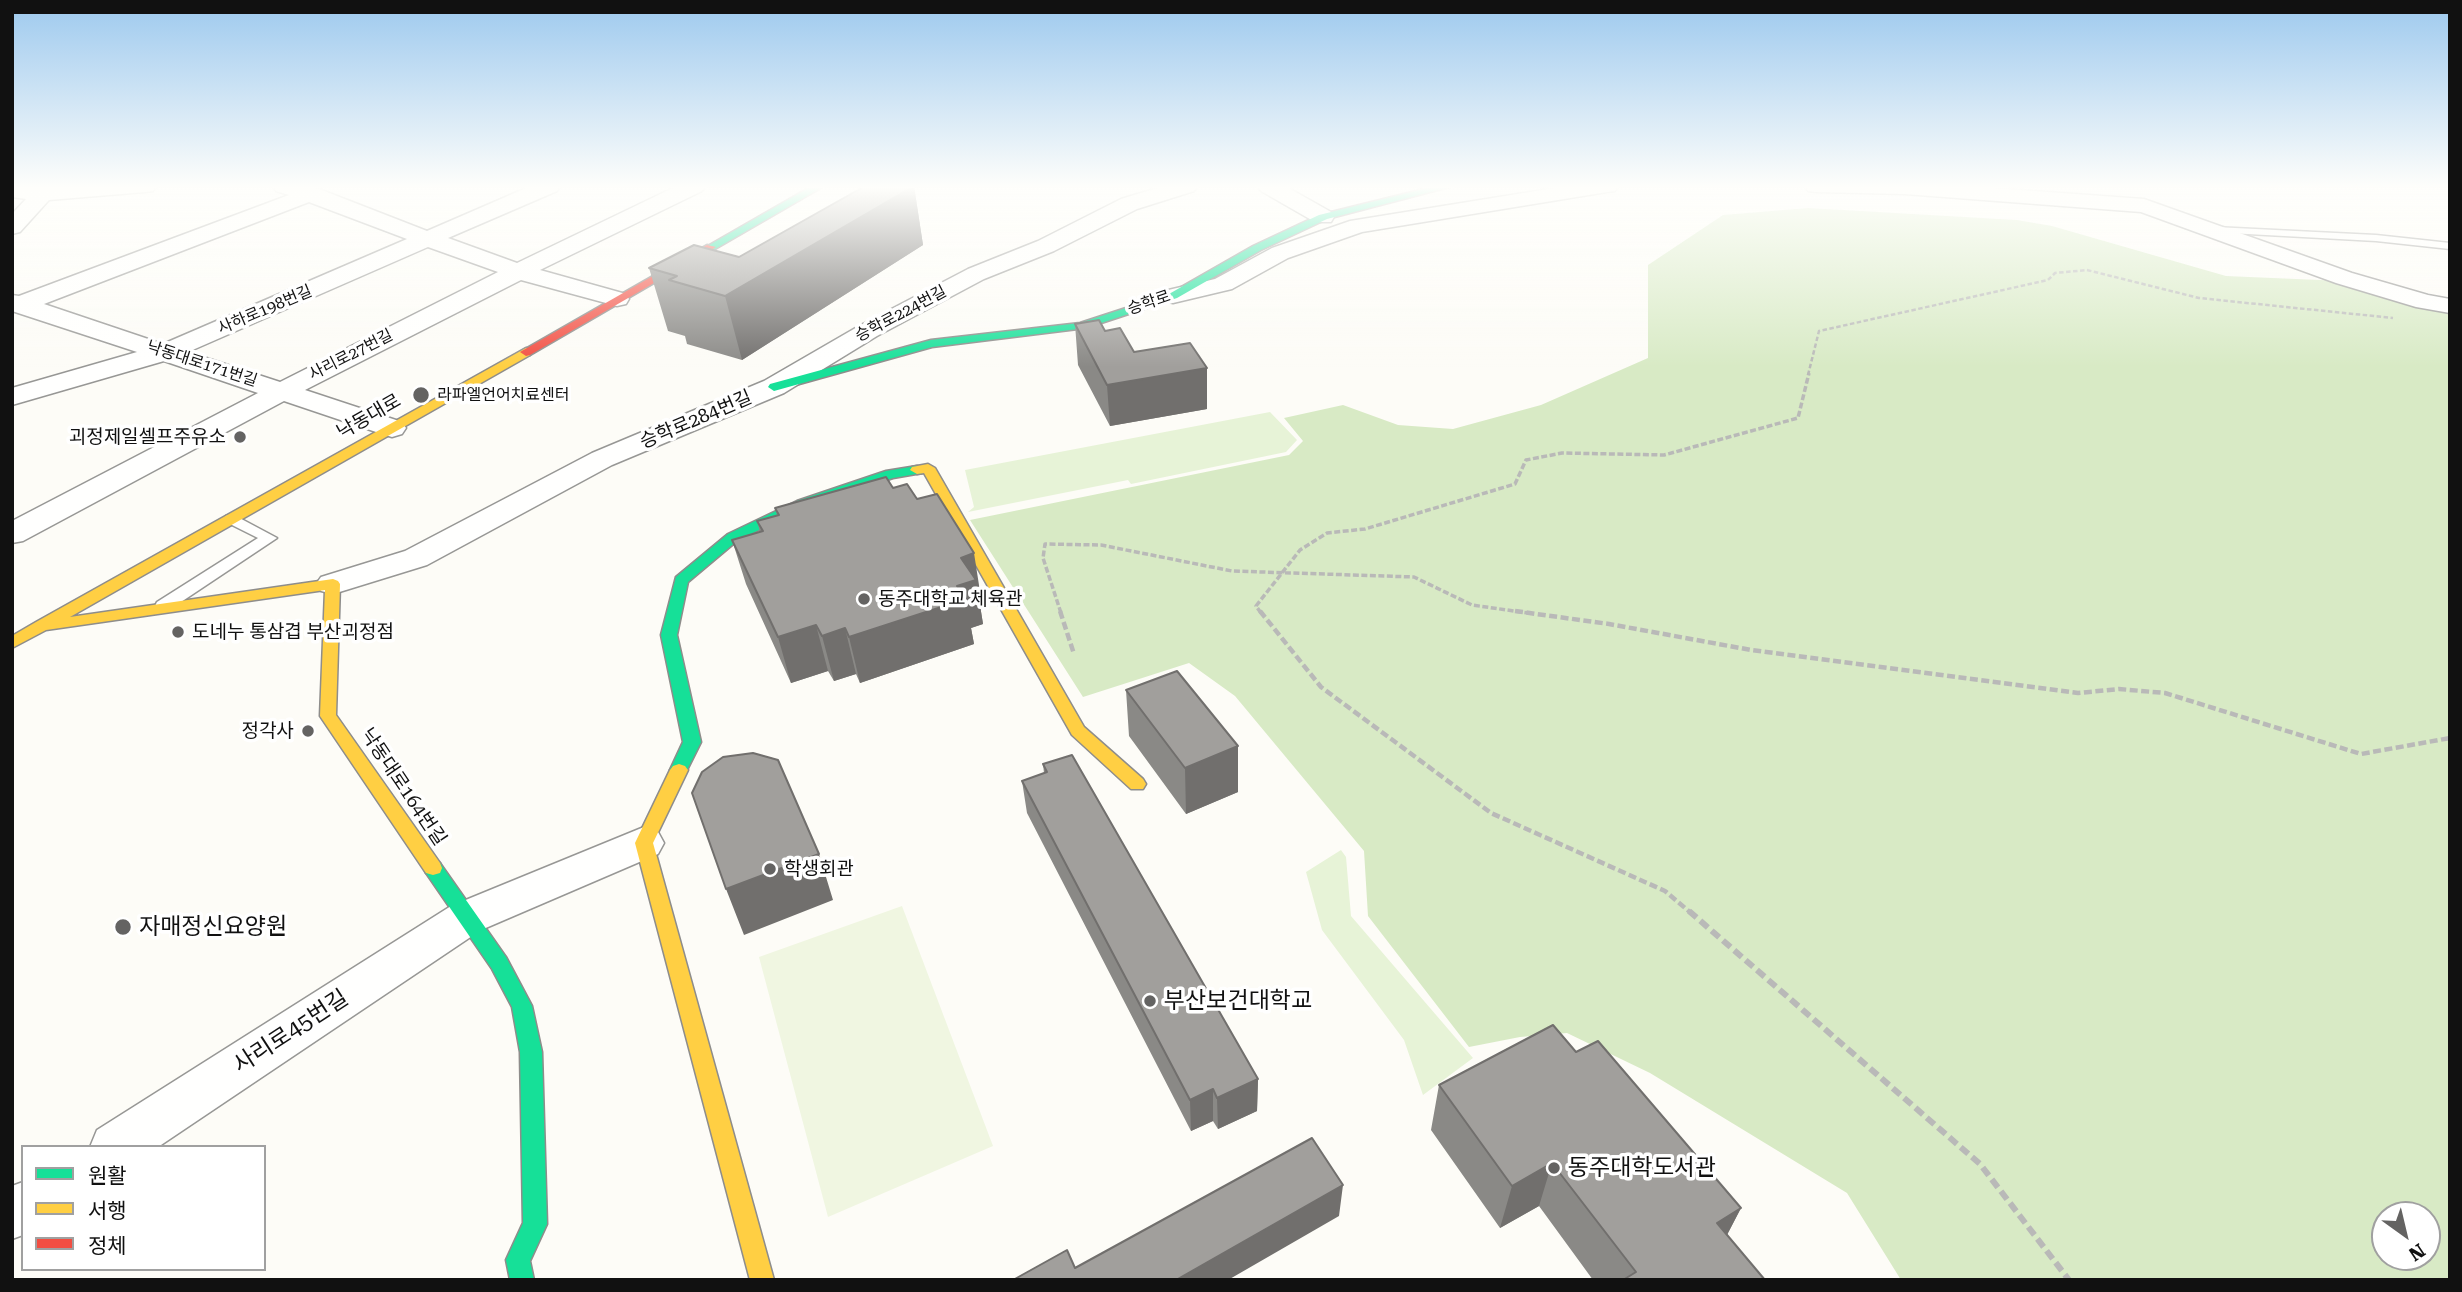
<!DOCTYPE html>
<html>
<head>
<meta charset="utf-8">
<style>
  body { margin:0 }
  #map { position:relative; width:2462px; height:1292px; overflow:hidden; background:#fdfcf7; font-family:"Roboto Serif","Noto Sans KR",serif }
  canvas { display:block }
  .frame { position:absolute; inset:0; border:14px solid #111; pointer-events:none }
  .legend { position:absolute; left:21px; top:1145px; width:245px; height:126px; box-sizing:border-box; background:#fff; border:2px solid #a0a0a0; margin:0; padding:9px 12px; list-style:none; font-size:21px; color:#111 }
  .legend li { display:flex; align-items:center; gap:14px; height:35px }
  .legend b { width:35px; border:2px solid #a0a0a0 }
  .north { position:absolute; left:2371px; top:1201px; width:70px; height:70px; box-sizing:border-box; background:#fff; border:2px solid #a0a0a0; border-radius:50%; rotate:146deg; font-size:19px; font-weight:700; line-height:28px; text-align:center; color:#111 }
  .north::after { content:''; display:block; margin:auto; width:24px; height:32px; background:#646362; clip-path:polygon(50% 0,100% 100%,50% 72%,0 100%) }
</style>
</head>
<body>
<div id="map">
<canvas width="2462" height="1292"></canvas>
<div class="frame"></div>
<ul class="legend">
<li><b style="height:9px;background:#16e098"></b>원활</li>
<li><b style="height:9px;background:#ffcf43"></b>서행</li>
<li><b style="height:9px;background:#f24e42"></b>정체</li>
</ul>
<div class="north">N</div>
</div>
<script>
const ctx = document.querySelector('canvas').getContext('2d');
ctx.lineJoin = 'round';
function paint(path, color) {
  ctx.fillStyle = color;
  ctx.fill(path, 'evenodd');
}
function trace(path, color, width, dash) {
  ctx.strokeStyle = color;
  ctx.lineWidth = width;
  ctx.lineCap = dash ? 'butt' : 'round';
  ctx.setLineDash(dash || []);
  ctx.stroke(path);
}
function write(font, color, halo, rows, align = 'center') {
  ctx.font = font + ' "Roboto Serif","Noto Sans KR",serif';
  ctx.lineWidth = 7;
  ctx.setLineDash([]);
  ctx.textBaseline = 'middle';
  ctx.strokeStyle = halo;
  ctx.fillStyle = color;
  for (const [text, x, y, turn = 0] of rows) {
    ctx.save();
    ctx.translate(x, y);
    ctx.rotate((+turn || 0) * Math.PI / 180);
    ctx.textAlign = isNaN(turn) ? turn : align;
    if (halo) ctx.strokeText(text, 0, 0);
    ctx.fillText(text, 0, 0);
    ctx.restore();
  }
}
const green = new Path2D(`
  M1270,412L1297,440L1286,452L1131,484L1128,480L968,512L974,507L965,470Z
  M1341,850L1346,857L1351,916L1473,1058L1423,1095L1404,1040L1322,930L1306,872Z`);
const forest = new Path2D(`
  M1808,208L2017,220L2052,226L2226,276L2343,281L2450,313V1280H1901L1847,1193L1650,1073L1567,1033L1520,1037L1469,1047L1368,916L1364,851L1235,696L1189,663L1083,697L970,520L1289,455L1303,441L1284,418L1343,405L1398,425L1453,429L1541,405L1648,358V265L1723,215ZM2385,1215H2427V1257H2385Z`);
const pitch = new Path2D(`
  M902,906L993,1146L828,1217L759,957Z`);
const pathFar3 = new Path2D(`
  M1808,375L1819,331L2048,280L2055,273L2087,270L2199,298L2393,318`);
const pathFar2 = new Path2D(`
  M1061,613L1043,558L1045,544L1101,545L1232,571L1414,577L1472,605L1528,613
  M1261,613L1256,606L1300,550L1327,533L1365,529L1515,484L1526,460L1562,453L1664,455L1798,418L1809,373`);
const pathFar1 = new Path2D(`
  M1060,611L1074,654
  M1260,611L1321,687L1491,813L1665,891L1691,913
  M1515,611L1609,624L1751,650L2078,693L2119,689L2165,693L2361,754L2450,738`);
const path = new Path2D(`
  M1689,911L1980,1164L2069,1280`);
const lane = new Path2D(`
  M2215,227L2376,235L2450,243V249L2376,241L2211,232L2209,230Z
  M232,514L277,538L169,610H157L155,606L157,602L258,538L226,522L224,519L226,516Z`);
const street = new Path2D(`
  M12,186H156L153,191L145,192L49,200L20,232L12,234V214L26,199L12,197Z
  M273,186H304L319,189L427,231L531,186H560L557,191L448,238L517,263L677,186H705L702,191L540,270L626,294L629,299L626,304L617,306L521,280L305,390L402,422L406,428L402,434L392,437L382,434L284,401L23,541L12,543V521L258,393L164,361L12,405V388L137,352L12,311V295L19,296L289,195L276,191ZM309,202L407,239L163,344L44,304ZM428,247L498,272L280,382L188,352Z
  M1164,186H1197L1194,191L1137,209L1054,251L984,279L877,336L784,393L612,465L427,565L333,594L321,591L316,584L321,577L405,551L592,453L764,381L859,326L968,269L1038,241L1121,199Z
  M1258,186H1285L1331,212L1334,217L1331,222H1315L1261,191Z
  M1567,186H1618L1615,191L1607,192L1362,232L1288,258L1232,289L1173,303L1164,301L1161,296L1164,291L1215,279L1272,248L1350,221Z
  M1805,186H1965L2144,199L2352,273L2428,295L2450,299V313L2416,307L2336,283L2141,212L1905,194L1816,192L1808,191Z
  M644,827L658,832L664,843L658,854L481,930L158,1147H90L97,1130L451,906Z
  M23,1182V1235L12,1239V1186Z`);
const fast = new Path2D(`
  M812,186H824L715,249L706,247Z
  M1436,186H1453L1327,219L1261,250L1177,298L1086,328L932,347L774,391L768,387L770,384L931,340L1080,323L1169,294L1253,246L1319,215Z
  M917,466L922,467V473L893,478L807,507L738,540L688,582L677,635L701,742L685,774H673L670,770L683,742L661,635L676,577L728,534L797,501L886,471Z
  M433,861L440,863L506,957L532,1006L542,1052L547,1224L530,1261L534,1280H510L506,1260L523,1223L520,1052L512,1007L492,969L426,873L424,868L426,863Z`);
const slow = new Path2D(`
  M526,348L530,349V355L70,617L333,579L338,581L340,584L336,715L440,863L442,868L440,873L433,875L426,873L320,716L325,590L46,630L12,648V636L36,622Z
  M928,464L935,468L1084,727L1143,779L1146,784L1143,789H1131L1072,735L924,473L917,474L910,470L912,467Z
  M679,764L685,766L688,770L653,843L774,1280H750L635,843L670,770L673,766Z`);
const jam = new Path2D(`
  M707,245L716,247L530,355L526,356L520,352Z`);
const wall = new Path2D(`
  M914,186L923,245L742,360L687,344L685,336L668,331L649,268L739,257Z
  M1075,324L1105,331L1134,352L1207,368V409L1110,426L1078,365Z
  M893,488L981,598L979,599L983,624L971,628L974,644L860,683L856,674L834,681L828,671L791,683L746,584L732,540L760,532L757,521L777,515L775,508Z
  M1126,690L1238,792L1186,814L1129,736Z
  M1043,764L1258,1079L1257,1111L1218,1129L1213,1121L1191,1131L1027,813L1022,781L1044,773Z
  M1576,1052L1741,1208L1727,1235L1765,1280H1593L1539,1206L1500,1228L1431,1130L1439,1085Z`);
const shadedWall = new Path2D(`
  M914,186L923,245L742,360L725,296Z
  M1207,368V409L1110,426L1107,385Z
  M974,553L981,598L979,599L983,624L971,628L974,644L860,683L849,637L957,586L961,558Z
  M816,625L828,671L791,683L778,637Z
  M845,628L856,674L834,681L822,636Z
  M1238,746V792L1186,814L1185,768Z
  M819,854L833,900L744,935L726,889Z
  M1258,1079L1257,1111L1218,1129L1217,1098Z
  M1213,1089V1121L1191,1131L1190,1100Z
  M1552,1163L1539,1206L1500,1228L1512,1186Z
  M1343,1185L1339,1216L1228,1280H1176Z
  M1741,1208L1719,1250L1717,1223Z`);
const building = new Path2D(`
  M865,186H914L725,296L669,280L677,276L649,268L694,245L739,257Z
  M1099,320L1105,331L1120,328L1134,352L1190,343L1207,368L1107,385L1075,324Z
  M886,477L893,488L907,484L917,499L937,494L974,553L961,558L976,580L957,586L966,599L849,637L845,628L822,636L816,625L778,637L732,540L763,531L757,521L779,515L775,508Z
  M1177,671L1238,746L1185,768L1126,690Z
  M753,753L778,760L819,854L726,889L692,793L702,772L723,757Z
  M1072,755L1258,1079L1217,1098L1213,1089L1190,1100L1022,781L1047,772L1043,764Z
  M1553,1025L1576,1052L1598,1041L1741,1208L1717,1223L1765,1280H1623L1636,1272L1552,1163L1512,1186L1439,1085Z
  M1312,1138L1343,1185L1176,1280H1013L1067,1250L1075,1268Z`);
const markers = [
  [421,395,9,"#646362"],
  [240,437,7,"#646362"],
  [864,599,7,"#646362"],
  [178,632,7,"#646362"],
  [308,731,7,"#646362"],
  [770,869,7,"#646362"],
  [123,927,9,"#646362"],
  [1150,1001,7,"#646362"],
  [1554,1168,7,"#646362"]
];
const farStreetnames = [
  ["승학로",1149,303,-19],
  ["사하로198번길",265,310,-23],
  ["승학로224번길",901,314,-28],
  ["사리로27번길",351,355,-27],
  ["낙동대로171번길",202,364,18]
];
const farPoinames = [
  ["라파엘언어치료센터",437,395]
];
const streetNames = [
  ["낙동대로",369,417,-30],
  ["승학로284번길",696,420,-23],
  ["낙동대로164번길",403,787,56]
];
const poiNames = [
  ["괴정제일셀프주유소",226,437,"right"],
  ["동주대학교 체육관",878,599],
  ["도네누 통삼겹 부산괴정점",192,632],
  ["정각사",294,731,"right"],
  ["학생회관",784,869]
];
const nearPoinames = [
  ["자매정신요양원",139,927],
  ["부산보건대학교",1164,1001],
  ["동주대학도서관",1568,1168]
];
const nearStreetnames = [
  ["사리로45번길",291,1032,-33]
];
paint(green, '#e7f3d7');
paint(forest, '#d8eac5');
paint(pitch, '#f0f6e1');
trace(lane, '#979795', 3);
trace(street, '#979795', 3);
trace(fast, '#8e8d8b', 3);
trace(slow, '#8e8d8b', 3);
trace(jam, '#8e8d8b', 3);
trace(pathFar3, '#b9b9b8', 2.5, [4.5, 2.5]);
trace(pathFar2, '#b9b9b8', 3.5, [6, 2.5]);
trace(pathFar1, '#b9b9b8', 4.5, [8, 3.5]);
trace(path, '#b9b9b8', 6, [10, 5]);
paint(lane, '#fffffe');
paint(street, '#fffffe');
paint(fast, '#16e098');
paint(slow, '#ffcf43');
paint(jam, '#f24e42');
paint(wall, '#8a8986');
paint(shadedWall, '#716f6d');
paint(building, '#a19f9c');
trace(building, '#716f6d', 2);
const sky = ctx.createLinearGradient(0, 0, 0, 367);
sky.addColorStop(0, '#9dc9ee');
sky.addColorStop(0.51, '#fefefb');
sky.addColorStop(1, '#fefefb00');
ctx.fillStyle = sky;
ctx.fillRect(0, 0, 2462, 367);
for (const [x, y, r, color] of markers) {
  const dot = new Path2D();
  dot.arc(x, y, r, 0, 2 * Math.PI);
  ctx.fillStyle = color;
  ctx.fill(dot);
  trace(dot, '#fff', 2.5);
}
write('16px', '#111', '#fff', farStreetnames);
write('16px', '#111', '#fff', farPoinames, 'left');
write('19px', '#111', '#fff', streetNames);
write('19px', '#111', '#fff', poiNames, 'left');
write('23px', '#111', '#fff', nearPoinames, 'left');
write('23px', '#111', '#fff', nearStreetnames);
</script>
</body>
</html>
